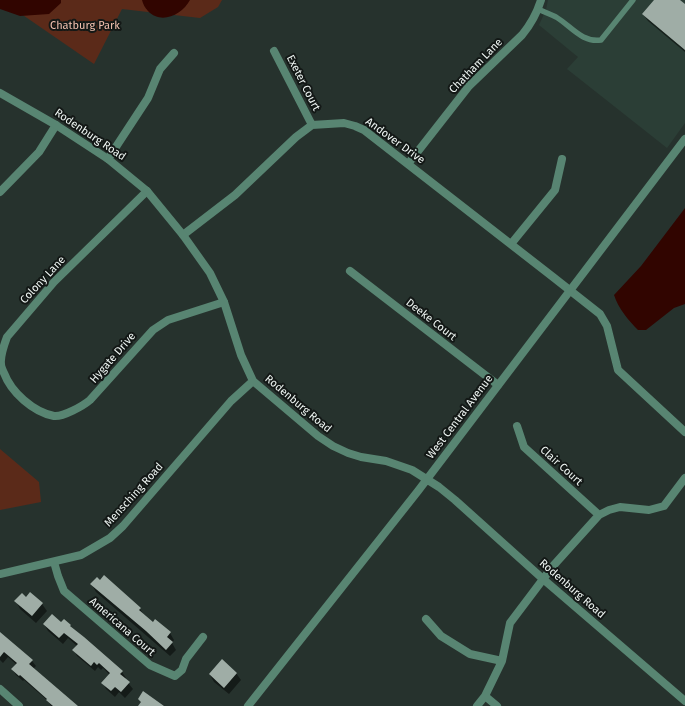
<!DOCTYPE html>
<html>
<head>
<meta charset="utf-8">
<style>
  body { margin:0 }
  canvas { display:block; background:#26322d }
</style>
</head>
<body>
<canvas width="685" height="706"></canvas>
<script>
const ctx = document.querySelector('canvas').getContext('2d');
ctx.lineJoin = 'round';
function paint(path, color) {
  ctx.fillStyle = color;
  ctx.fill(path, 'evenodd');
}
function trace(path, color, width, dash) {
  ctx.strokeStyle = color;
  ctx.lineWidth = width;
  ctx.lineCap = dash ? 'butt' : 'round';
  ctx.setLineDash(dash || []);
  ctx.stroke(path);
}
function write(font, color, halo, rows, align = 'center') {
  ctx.font = font + ' "Fira Sans",sans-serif';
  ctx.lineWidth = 4;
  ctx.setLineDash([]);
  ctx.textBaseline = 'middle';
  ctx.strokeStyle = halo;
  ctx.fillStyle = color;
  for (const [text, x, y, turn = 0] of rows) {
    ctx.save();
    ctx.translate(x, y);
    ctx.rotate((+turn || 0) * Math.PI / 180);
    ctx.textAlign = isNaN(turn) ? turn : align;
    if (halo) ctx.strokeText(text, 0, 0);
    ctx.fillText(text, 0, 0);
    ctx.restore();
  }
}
const built = new Path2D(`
  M548,0H685V123L667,148L567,69L578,57L539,25L546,10Z`);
const green = new Path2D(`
  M1,0H222L218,7L200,18L122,9L94,64Z
  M0,449L39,482L41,502L0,510Z`);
const water = new Path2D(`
  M0,0H61V3L49,14L20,16L0,9Z
  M142,0H190C182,15 161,25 148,11C145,8 143,4 142,0Z
  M685,208V304L674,308L646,330H638C629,321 618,308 614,295L641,266Z`);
const shadow = new Path2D(`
  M655,0H678L685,6V52L648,21L643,14Z
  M92,585L122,593L140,609L145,617L153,624L170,633L174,640L172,643L176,650L170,656L96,592Z
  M31,594L42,604L47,611L36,623L20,609L16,601L26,599Z
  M44,624H61L70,626L72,630L122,672L126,678L125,679L133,689L125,698L119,692L115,697L106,689L103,683L110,675L103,668L101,670L98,667L95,671L77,656L74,650L77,646L68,638L63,644L48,631Z
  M0,633L32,661L36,666L33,669L77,706H51L48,701L24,680L23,681L16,675L12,669L17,665L8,657L3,663L0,660Z
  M236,673L241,680L229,694L214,682L210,675Z`);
const building = new Path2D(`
  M654,0H680L685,4V50L642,14Z
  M104,575L141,608L139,610L153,622L155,619L171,632L167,637L173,642L166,650L146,631L90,584L97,577L100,580Z
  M30,592L43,603L32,616L14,601L22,593L26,597Z
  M52,614L61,622L64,619L71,625L70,626L84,637L123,671L120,674L130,682L121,692L115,687L111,691L101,683L110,673L99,663L97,665L94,662L91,666L72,650L78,644L64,633L59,638L43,624Z
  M0,632L33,660L29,664L78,706H53L46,700L47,699L20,675L19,676L11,669L17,663L4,652L0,657Z
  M222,659L237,673L224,688L209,674Z
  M143,691L164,706H138L141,702L138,699Z`);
const service = new Path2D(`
  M538,9C544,12 550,14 556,17C571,26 582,43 601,40L633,0`);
const minor = new Path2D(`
  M274,51L312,125
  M108,159L148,98L160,69L174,53
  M408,164L469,86L522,35C531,24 537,13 541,0
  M147,191L54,282L7,337C4,345 0,356 1,364C1,367 3,371 4,373C11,392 33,412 54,416C63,417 83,406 90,400L153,330L168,320L224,302
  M0,192L39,152L56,125
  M183,235L235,195L296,137L312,125L344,123L355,126L364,130L553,277L600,314L607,326L618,370L685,432
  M511,244L555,190L562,159
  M350,271L498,385
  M517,426L524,447L599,515
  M54,562L58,576L64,591L150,665L175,676L182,670L186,659L203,637
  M426,619L441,636L470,654L502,661
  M0,689L19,706
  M485,696L497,706
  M477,706L485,696L502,661L510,623L553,566L599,515L609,510L620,507L649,510L664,506L685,478`);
const tertiary = new Path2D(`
  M0,93L56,125L108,159L147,191L183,235L210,273L224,302L241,355L253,381L318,436L333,446L348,453L361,457L386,461L412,470L439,487L455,500L543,579L685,701
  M0,574L81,555L110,538L123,526L231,401L253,381
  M248,706L418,491L685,139`);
const parkNames = [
  ["Chatburg Park",85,26]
];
const streetNames = [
  ["Chatham Lane",476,66,-46],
  ["Exeter Court",303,83,63],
  ["Rodenburg Road",90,135,34],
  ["Andover Drive",395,141,36],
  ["Colony Lane",43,280,-47],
  ["Deeke Court",431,320,38],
  ["Hygate Drive",113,358,-49],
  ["Rodenburg Road",298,404,40],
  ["West Central Avenue",460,417,-53],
  ["Clair Court",561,466,42],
  ["Mensching Road",134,495,-48],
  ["Rodenburg Road",572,589,41],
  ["Americana Court",122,627,41]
];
paint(built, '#2b3e36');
paint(green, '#5b2a19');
paint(water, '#310500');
paint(shadow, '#0007');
paint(building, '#9fada6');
trace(service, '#588572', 5.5);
trace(minor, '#588572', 8);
trace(tertiary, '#588572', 8);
write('11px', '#f2c0af', '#131816', parkNames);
write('11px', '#eff6f3', '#131816', streetNames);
</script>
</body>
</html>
